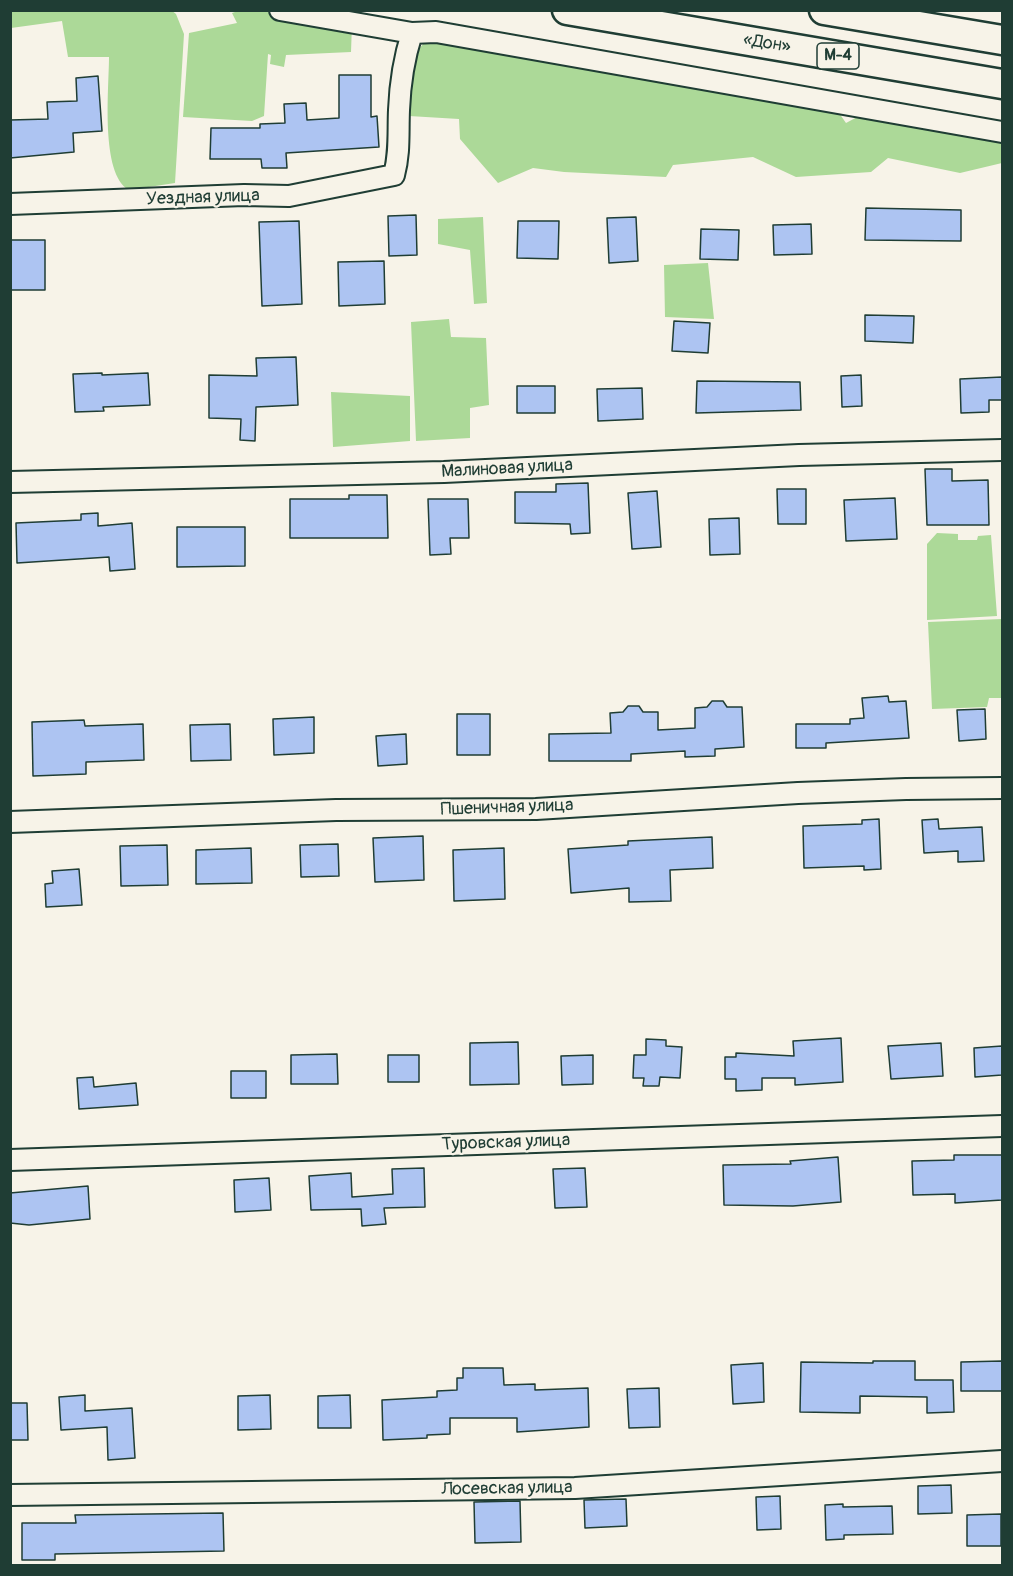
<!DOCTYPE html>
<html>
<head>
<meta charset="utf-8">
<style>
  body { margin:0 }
  #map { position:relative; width:1013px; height:1576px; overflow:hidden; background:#f7f3e8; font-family:Pangolin,sans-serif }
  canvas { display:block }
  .frame { position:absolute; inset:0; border:12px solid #1f3d34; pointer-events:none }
</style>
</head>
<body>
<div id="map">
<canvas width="1013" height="1576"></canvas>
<div class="frame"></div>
</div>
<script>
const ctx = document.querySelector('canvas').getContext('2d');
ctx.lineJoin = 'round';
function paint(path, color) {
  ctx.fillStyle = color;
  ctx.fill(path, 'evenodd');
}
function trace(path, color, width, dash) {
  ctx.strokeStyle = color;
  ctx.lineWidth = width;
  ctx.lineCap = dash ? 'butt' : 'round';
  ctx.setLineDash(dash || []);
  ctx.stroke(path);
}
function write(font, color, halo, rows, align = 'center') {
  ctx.font = font + ' Pangolin,sans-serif';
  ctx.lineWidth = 4.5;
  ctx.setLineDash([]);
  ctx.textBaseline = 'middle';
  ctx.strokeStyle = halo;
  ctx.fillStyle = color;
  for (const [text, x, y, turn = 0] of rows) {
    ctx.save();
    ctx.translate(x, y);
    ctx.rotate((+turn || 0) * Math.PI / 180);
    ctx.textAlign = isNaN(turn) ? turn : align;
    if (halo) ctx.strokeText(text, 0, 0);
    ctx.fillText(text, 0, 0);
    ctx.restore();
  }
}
const green = new Path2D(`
  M171,10L176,14L184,34L175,183L129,190C100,174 109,88 109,57H68L62,21L11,28L10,11Z
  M238,11H263L352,24L351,52L286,55L284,67L270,64L271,55L268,54L264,116L252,121L183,117L189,33L237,23L232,13Z
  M424,43L452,44L837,110L846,123L861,115L1002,136V163L960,173L888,158L871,172L796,177L753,157L673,165L666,177L564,172L533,168L498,183L460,139L459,119L409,116L413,56Z
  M483,217L487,303L474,304L470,250L438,244V219Z
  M708,263L714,319L665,317L664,265Z
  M449,319L451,337L486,338L489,405L470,408V438L416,441L411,322Z
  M331,392L410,396V441L333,447Z
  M937,533L958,534V540H977L978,536L991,535L997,616L927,620V544Z
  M1002,619V698H989L987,707L932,709L928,622Z`);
const building = new Path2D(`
  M339,75H371V117L377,116L379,147L286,153L287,168H262L261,159H210L211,128H260V124L285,123L284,104L306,103L307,120L339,118Z
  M98,76L102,131L73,133L74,152L10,158V120L48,119L47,102L77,101L76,78Z
  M866,208L961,210V241L865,240Z
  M416,215L417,255L389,256L388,216Z
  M636,217L638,261L609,263L607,218Z
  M299,221L302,304L262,306L259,222Z
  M518,221H559L558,259L517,258Z
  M811,224L812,254L774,255L773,225Z
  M701,229L739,230L738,260L700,259Z
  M10,240H45V290H10Z
  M384,261L385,304L339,306L338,262Z
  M865,315L914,316L913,343L865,341Z
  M674,321L710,323L708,353L672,351Z
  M296,357L298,405L256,407L255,441L240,440L241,419L209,418V375L257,376L256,358Z
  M102,373V375L148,373L150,405L103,407L104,411L75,412L73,374Z
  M861,375L862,406L842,407L841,376Z
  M1002,377V400H989V412L961,413L960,379Z
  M697,381L800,382L801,410L696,413Z
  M517,386H555V413H517Z
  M642,388L643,419L598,421L597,389Z
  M925,469H952V481L988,480L989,525H927Z
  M588,483L590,533L571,534L570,524L515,523V492H556V484Z
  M777,489H806V524H778Z
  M657,491L661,547L632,549L628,493Z
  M349,495H387L388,538H290V499H349Z
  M895,498L897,539L846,541L844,500Z
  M428,499H468L469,538H450L451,554L430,555Z
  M98,513V526L132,523L135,569L110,571L109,557L17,563L16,523L81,520V514Z
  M739,518L740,554L710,555L709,519Z
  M177,527H245V566L177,567Z
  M888,696L889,702L906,701L909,738L826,743V748H796V724H850V719L864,718L862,698Z
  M712,701H723L727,707H742L744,747L715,749V756L685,757V751L631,754V761H549V734L611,733L610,713L623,712L628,706H639L643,712H658V730L695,728V708L707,707Z
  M985,709L986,739L959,741L957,710Z
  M457,714H490V755H457Z
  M314,717V753L274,755L273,719Z
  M84,720L85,726L143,724L144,760L86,762V774L33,776L32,722Z
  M230,724L231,760L191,761L190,725Z
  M406,734L407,764L378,766L376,736Z
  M879,819L881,869L864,870V866L804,868L803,826L862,824V820Z
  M938,819L939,829L982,827L984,861L958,862V851L924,853L922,820Z
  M423,836L424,880L375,882L373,838Z
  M712,837L713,868L670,870L671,901L629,902V888L571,893L568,849L628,845V841Z
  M338,844L339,876L301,877L300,845Z
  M167,845L168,885L121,886L120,846Z
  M251,848L252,883L196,884V850Z
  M504,848L505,899L454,901L453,850Z
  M79,869L82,905L46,907L45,884L53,883L52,871Z
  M841,1038L843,1082L795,1085V1078H762V1090L736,1091V1079H725V1057H736V1053L794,1056L793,1041Z
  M646,1039L666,1040V1046L682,1047L680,1078L660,1077L659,1086H643L644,1078H633L634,1055H646Z
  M518,1042L519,1084L470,1085V1043Z
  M941,1043L943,1076L891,1079L888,1046Z
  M1002,1046V1075L975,1077L974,1048Z
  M337,1054L338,1084H291V1055Z
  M388,1055H419V1082H388Z
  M593,1055V1084L562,1085L561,1056Z
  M231,1071H266V1098H231Z
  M93,1077L94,1087L136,1083L138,1105L79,1109L77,1078Z
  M954,1155H1002V1200L955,1203V1194L913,1195L912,1161L954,1160Z
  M838,1157L841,1202L793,1206L724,1205L723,1165L791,1164L790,1161Z
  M424,1168L425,1207L384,1208L386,1224L362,1226L361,1209L311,1210L309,1176L351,1173L352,1197L393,1194L392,1169Z
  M585,1168L587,1207L555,1208L553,1169Z
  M269,1178L271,1210L235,1212L234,1180Z
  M88,1186L90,1219L29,1225L10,1223V1193Z
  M873,1361H915V1380H953L954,1412L927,1413V1397L860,1396V1413L800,1412L801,1362L873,1363Z
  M1002,1361V1391H961V1362Z
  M763,1363L764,1402L733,1404L731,1365Z
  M463,1368H503L504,1385L535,1384V1390L588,1388L589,1427L517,1432V1418H450V1434L427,1435V1438L383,1440L382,1400L437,1397V1391L457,1390V1378H463Z
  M659,1388L660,1427L629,1428L627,1389Z
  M85,1395V1411L132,1408L135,1458L108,1460L107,1427L61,1430L59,1397Z
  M270,1395L271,1429L238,1430V1396Z
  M350,1395L351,1428H318V1396Z
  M10,1403H27L28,1440H10Z
  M951,1485L952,1513L918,1514V1486Z
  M780,1496L781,1529L757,1530L756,1497Z
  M626,1499L627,1526L585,1528L584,1500Z
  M520,1501L521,1542L475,1543L474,1502Z
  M843,1504V1507L892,1506L893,1534L844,1535V1539L826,1540L825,1505Z
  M223,1513L224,1551L55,1554V1560H22V1523H76L75,1515Z
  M1001,1514V1546H967V1515Z`);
const minor = new Path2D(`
  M280,10L412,33
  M10,204L244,195L289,196L394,175C400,153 398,133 399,110C400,84 404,58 412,33L436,32L1002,132
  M10,482L444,472L799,455L1002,450
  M10,822L336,810L536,809L798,793L906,789L1002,788
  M10,1160L1002,1126
  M10,1495L575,1488L1002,1461`);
const highway = new Path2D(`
  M567,10L1002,84
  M824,10L1002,40`);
const shields = [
  [838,56,42]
];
const shieldNames = [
  ["М-4",838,56]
];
const streetNames = [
  ["«Дон»",767,44,9],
  ["Уездная улица",203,198,-2],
  ["Малиновая улица",507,469,-3],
  ["Пшеничная улица",507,808,-2],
  ["Туровская улица",506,1143,-2],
  ["Лосевская улица",507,1489,-1]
];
paint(green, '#acd998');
paint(building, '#adc4f2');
trace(building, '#1f3d34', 1.5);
trace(minor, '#1f3d34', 24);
trace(highway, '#1f3d34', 33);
trace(minor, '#f7f3e8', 20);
trace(highway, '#f7f3e8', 28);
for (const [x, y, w] of shields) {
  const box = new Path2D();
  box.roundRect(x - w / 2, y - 13, w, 26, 4.5);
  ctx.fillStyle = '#f7f3e8';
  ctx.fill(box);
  trace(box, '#1f3d34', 1.5);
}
write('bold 16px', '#1f3d34', null, shieldNames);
write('18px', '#1f3d34', '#f7f3e8', streetNames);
</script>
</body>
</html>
